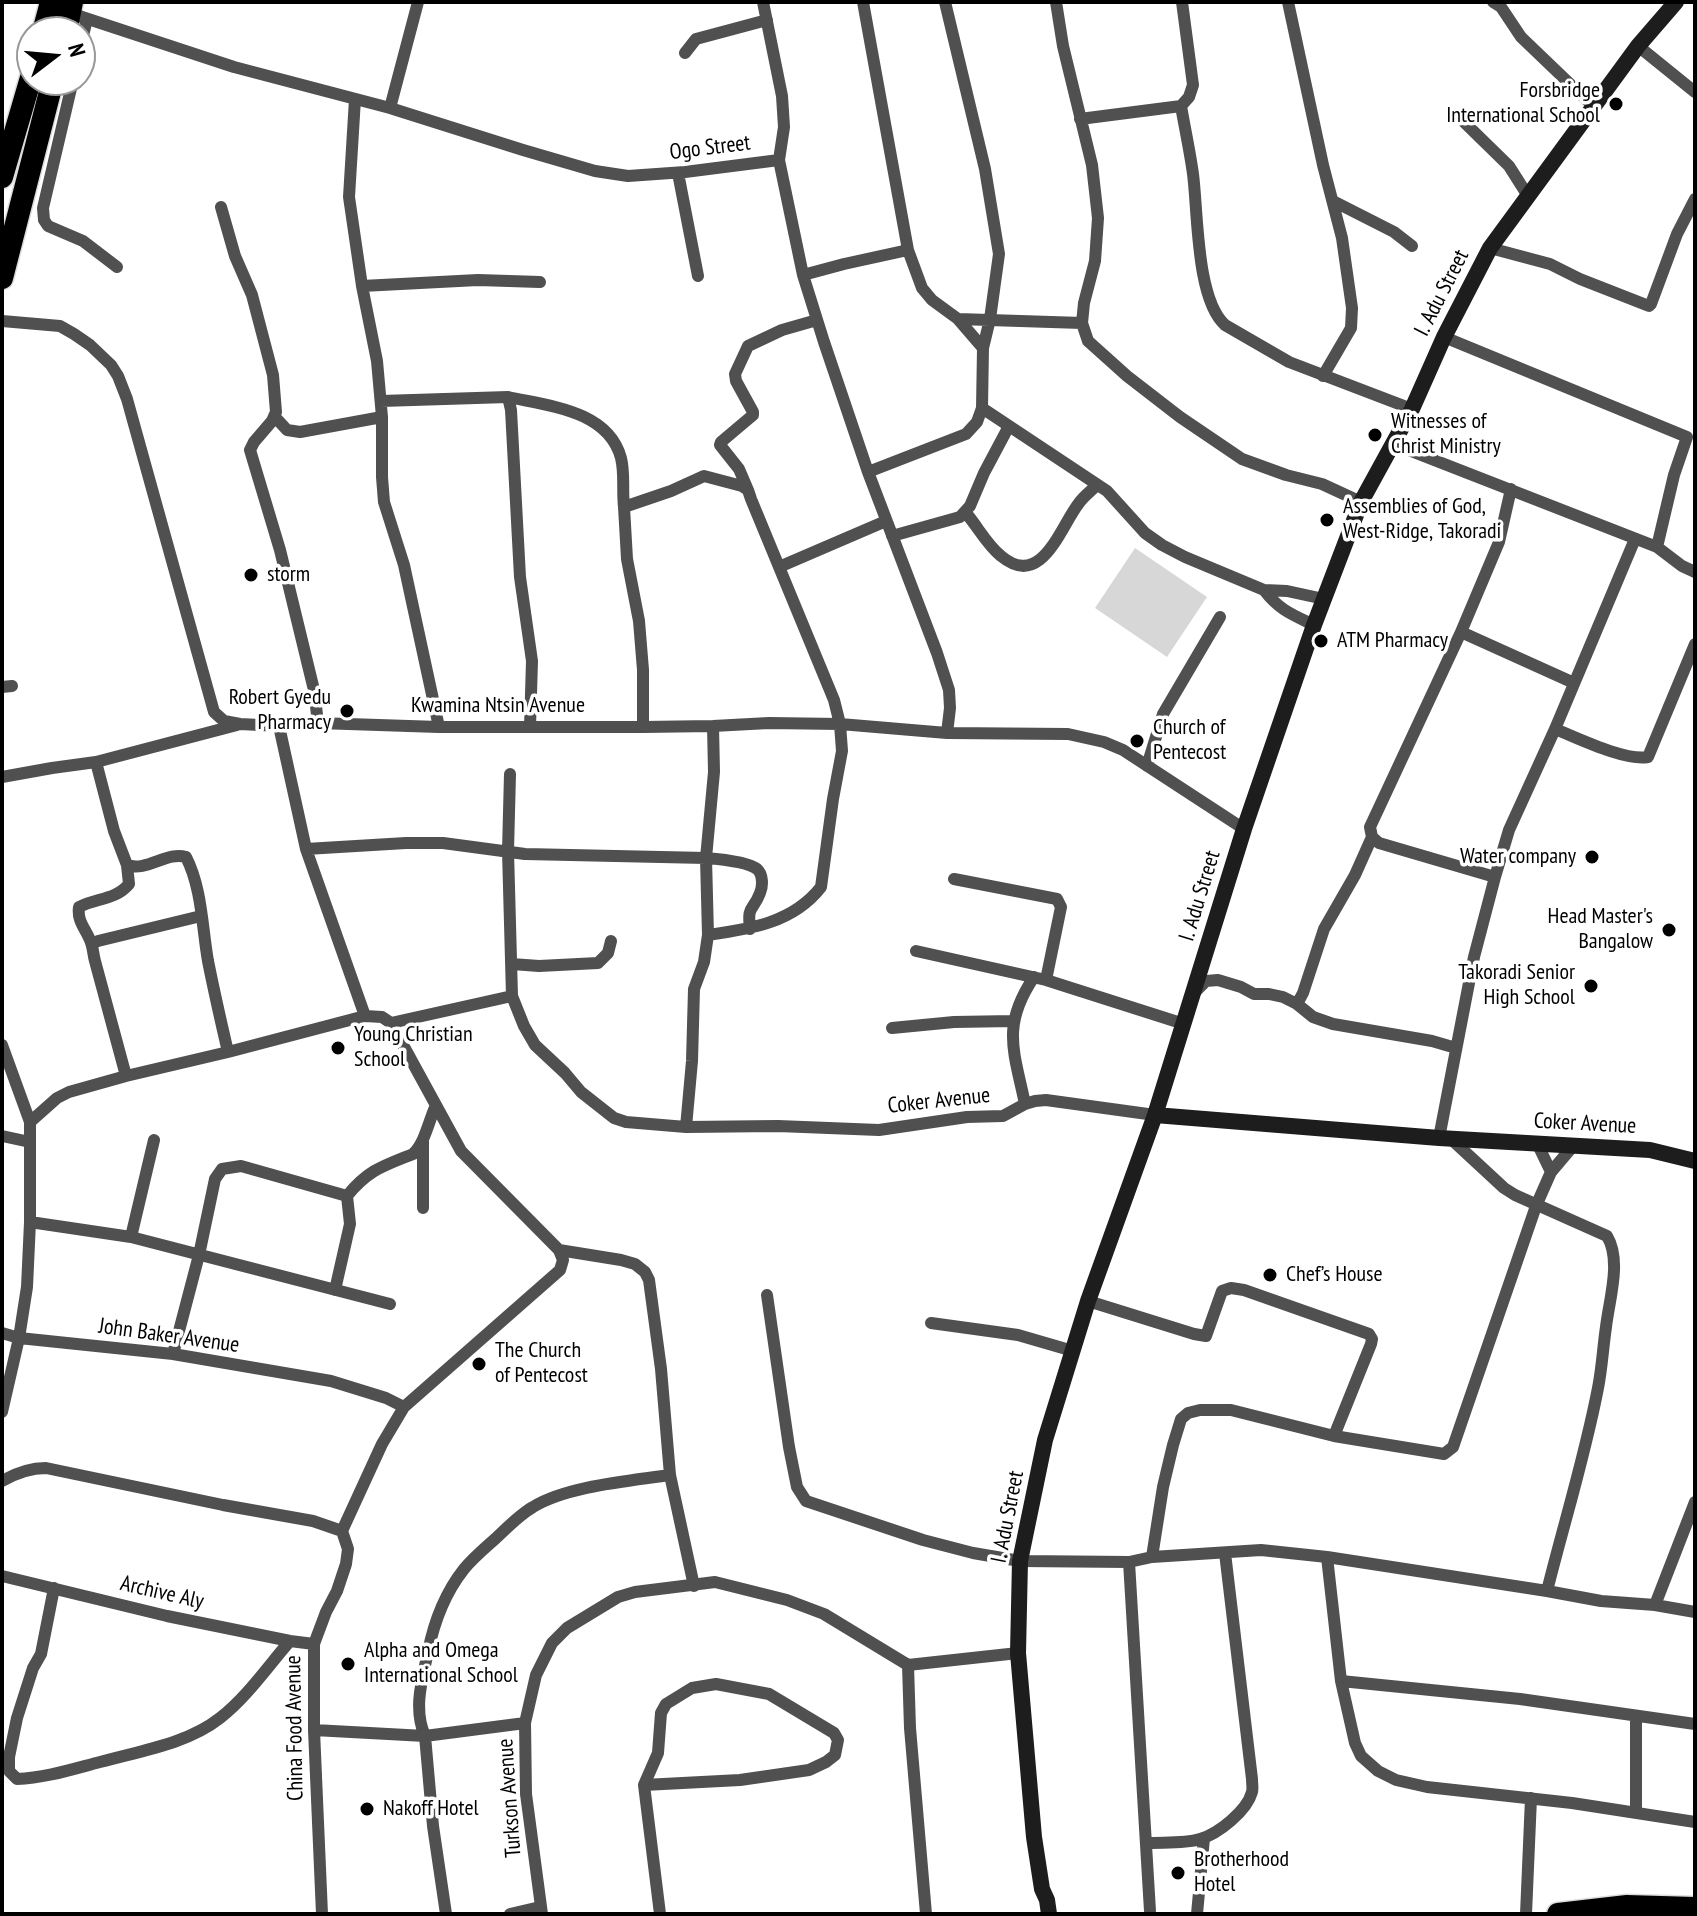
<!DOCTYPE html>
<html>
<head>
<meta charset="utf-8">
<style>
  body { margin:0 }
  #map { position:relative; width:1697px; height:1916px; overflow:hidden; background:#fff; font-family:"PT Sans Narrow",sans-serif }
  canvas { display:block }
  .frame { position:absolute; inset:0; border:4px solid #000; pointer-events:none }
  .north { position:absolute; left:16px; top:16px; width:80px; height:80px; box-sizing:border-box; background:#fff; border:2px solid #999; border-radius:50%; rotate:74deg; font-size:22px; font-weight:700; line-height:32px; text-align:center; color:#000 }
  .north::after { content:''; display:block; margin:auto; width:28px; height:36px; background:#000; clip-path:polygon(50% 0,100% 100%,50% 72%,0 100%) }
</style>
</head>
<body>
<div id="map">
<canvas width="1697" height="1916"></canvas>
<div class="frame"></div>
<div class="north">N</div>
</div>
<script>
const ctx = document.querySelector('canvas').getContext('2d');
ctx.lineJoin = 'round';
function paint(path, color) {
  ctx.fillStyle = color;
  ctx.fill(path, 'evenodd');
}
function trace(path, color, width, dash) {
  ctx.strokeStyle = color;
  ctx.lineWidth = width;
  ctx.lineCap = dash ? 'butt' : 'round';
  ctx.setLineDash(dash || []);
  ctx.stroke(path);
}
function write(font, color, halo, rows, align = 'center') {
  ctx.font = font + ' "PT Sans Narrow",sans-serif';
  ctx.lineWidth = 7;
  ctx.setLineDash([]);
  ctx.textBaseline = 'middle';
  ctx.strokeStyle = halo;
  ctx.fillStyle = color;
  for (const [text, x, y, turn = 0] of rows) {
    ctx.save();
    ctx.translate(x, y);
    ctx.rotate((+turn || 0) * Math.PI / 180);
    ctx.textAlign = isNaN(turn) ? turn : align;
    if (halo) ctx.strokeText(text, 0, 0);
    ctx.fillText(text, 0, 0);
    ctx.restore();
  }
}
const green = new Path2D(`
  M1135,548L1207,597L1167,657L1095,608Z`);
const street = new Path2D(`
  M763,2L782,96L784,127L779,160
  M863,2L908,250L922,288L932,300L958,319L1082,323
  M945,2L985,169L999,254L990,319L983,348L982,408L1107,491L1145,533L1162,545L1185,557L1264,590L1287,591L1324,599
  M1056,2L1063,46L1092,165L1098,218L1095,261L1084,303L1082,323L1088,341L1127,376L1180,417L1242,459L1286,475L1322,484L1361,502
  M1288,2L1323,165L1342,238L1352,308L1351,328L1323,376
  M1493,2L1501,7L1521,37L1593,106
  M70,13L234,67L390,108L523,150L595,171L628,176L685,172L779,160L803,275L824,342L868,472L937,653L949,690L950,708L947,733
  M1638,46L1695,92
  M80,48L87,19
  M685,53L696,39L767,20
  M73,80L43,208L44,220L48,226L83,241L117,267
  M355,99L349,197L362,286L377,361L382,417V477L384,502L404,565L439,727
  M1181,106C1185,129 1190,152 1193,174C1198,212 1196,299 1225,325L1289,362L1412,409
  M390,108L418,2
  M1080,119L1181,106L1189,97L1193,85L1182,2
  M1464,122L1509,166L1528,196
  M678,173L698,276
  M1333,201L1394,232L1412,246
  M221,207L235,256L252,295L273,375L276,412L272,421L254,442L250,450L280,550L314,690L318,723
  M1490,248L1550,264L1580,279L1649,306L1651,304L1677,234L1695,199
  M803,275L844,264L908,250
  M362,286L478,280L540,282
  M958,319L983,348
  M2,321L60,326L74,334L90,345L111,365L118,376L127,399L214,712L224,721L240,724L279,726L318,723L439,727H643L713,726L769,723L840,724L947,733L1068,734L1104,742L1123,750L1244,829
  M1444,337L1687,437L1674,475L1657,547
  M508,397C548,406 608,410 621,458C625,474 622,490 624,507
  M381,401L508,397L511,410L520,577L532,661L530,727
  M275,417L287,430L300,432L382,417
  M1393,444L1657,547L1682,566L1695,572
  M868,472L966,434L977,422L982,408
  M748,490L739,469L720,445L721,442L753,415V412L736,381L735,374L748,346L782,330L817,320
  M966,513C978,527 987,545 1001,556C1042,590 1060,527 1079,503C1084,496 1091,491 1097,485
  M892,536L960,517L970,506L984,473L1009,426
  M779,567L886,521
  M1264,590C1279,610 1293,615 1314,625
  M1461,632L1574,683
  M2,687L12,686
  M279,726L306,849L365,1016L382,1017L391,1023L461,1151L559,1250L621,1260L635,1264L645,1272L649,1280L661,1369L670,1475
  M643,727V670L639,621L627,559L624,507L671,491L704,476L742,486L748,490L751,499L834,700L840,724L842,751L833,799L821,887C793,923 750,929 708,935
  M1555,729C1578,738 1624,761 1648,757L1695,644
  M96,762L114,831L127,865C147,872 167,851 186,857C202,888 202,927 208,961C214,991 221,1022 228,1052L365,1016
  M1147,766L1163,714L1220,617
  M510,774L508,851L512,996L524,1026L535,1045L565,1073L581,1092L614,1118L626,1122L686,1127L778,1126L879,1130L967,1117L1003,1116L1025,1104L1035,1101L1046,1100L1155,1115
  M2,777L52,768L96,762L237,725
  M306,849L406,843H443L525,854L706,858C718,859 748,862 757,869C763,874 763,886 760,893C753,912 747,904 750,929
  M1495,877L1379,843L1372,837L1370,827L1461,632L1499,542L1511,489
  M954,879L1057,899L1061,907L1046,980
  M92,944L98,941L201,916
  M916,951L1046,980L1184,1024
  M512,964L539,966L598,963L608,953L611,941
  M1194,993L1206,981L1218,980L1241,987L1254,994H1269L1283,997L1297,1004L1313,1017L1333,1024L1432,1041L1456,1048
  M1297,1004L1303,993L1324,929L1355,875L1372,837
  M391,1023L512,996
  M892,1028L954,1022L1013,1021
  M2,1045L30,1122V1222L27,1287L19,1338L2,1412
  M126,1076L95,961C93,954 93,946 90,940C85,928 77,921 79,907C96,898 116,900 129,884L127,865
  M1025,1104C1014,1051 1001,1026 1034,977
  M30,1122L57,1098L69,1092L126,1076L228,1052
  M686,1127L692,1061L694,989L704,962L708,935L706,858L714,772L713,726
  M2,1136L30,1142
  M1439,1138L1474,957L1495,877L1509,830L1555,729L1635,539
  M1450,1138L1504,1188L1515,1195L1607,1236C1622,1261 1609,1300 1606,1327C1603,1347 1602,1368 1598,1388C1585,1456 1564,1523 1547,1591
  M423,1141V1208
  M1537,1143L1551,1172
  M30,1222L131,1237L390,1304
  M131,1237L154,1140
  M335,1290L350,1224L347,1196C368,1170 383,1166 413,1154C425,1143 429,1120 436,1105
  M767,1295L789,1447L797,1487L806,1501L923,1540L973,1553L1020,1561L1129,1562L1150,1911
  M1088,1301L1194,1334L1206,1336L1222,1291L1231,1288L1244,1290L1369,1334L1372,1339L1371,1344L1334,1436
  M931,1323L1018,1335L1073,1351
  M2,1333L19,1338L173,1354L331,1381L386,1398L404,1407
  M173,1354L199,1255L215,1179L222,1169L241,1166L347,1196
  M2,1481C16,1473 29,1468 46,1468L223,1505L313,1521L342,1531
  M1152,1557L1163,1487L1173,1445L1181,1419L1188,1413L1200,1410H1231L1334,1436L1444,1454L1453,1447L1536,1206L1551,1172L1573,1146
  M1327,1557L1341,1681L1355,1743L1361,1756L1378,1771L1396,1780L1427,1787L1572,1803L1695,1822
  M1129,1562L1152,1557L1261,1550L1327,1557L1547,1591L1601,1601L1655,1605L1695,1612
  M2,1576L167,1616L290,1641L314,1644
  M54,1588L41,1654L33,1668L17,1718L9,1757V1771L17,1779C45,1778 73,1769 100,1762C140,1751 187,1744 220,1718C247,1697 268,1666 290,1641
  M1655,1605L1695,1502
  M1341,1681L1520,1699L1695,1724
  M1636,1717V1813
  M314,1730L425,1736L525,1723
  M644,1785L740,1780L809,1770L826,1762L835,1755L838,1740L834,1733L769,1694L716,1684L692,1688L666,1704L661,1713L658,1753L644,1785L660,1914
  M1148,1843C1164,1842 1184,1844 1200,1839C1218,1834 1247,1811 1252,1792C1253,1788 1252,1784 1252,1779L1225,1553
  M322,1914L314,1730V1644L326,1612L337,1591L346,1564L348,1549L342,1531L382,1444L404,1407L560,1270L563,1260L559,1250
  M446,1914L433,1826L425,1736C413,1709 422,1680 428,1652C434,1622 445,1593 464,1569C473,1558 485,1548 495,1539C507,1528 519,1515 533,1507C567,1486 630,1481 670,1475L694,1586
  M510,1914L540,1907
  M542,1914L526,1794L525,1723L536,1675L552,1643L567,1628L618,1597L635,1592L715,1582L787,1600L824,1614L908,1665
  M926,1914L910,1728L908,1665L1018,1653
  M1197,1914L1204,1838
  M1526,1914L1531,1798`);
const secondary = new Path2D(`
  M1155,1115L1439,1138L1650,1150L1695,1161
  M1049,1914L1047,1900L1042,1889L1034,1837L1018,1653L1020,1561L1045,1440L1088,1301L1155,1115L1244,829L1314,625L1361,502L1412,409L1444,337L1490,248L1638,46L1676,2`);
const highway = new Path2D(`
  M43,32L51,2
  M66,32L72,2
  M2,177L32,74
  M2,278L53,80
  M1558,1914L1627,1906L1695,1908`);
const markers = [
  [1616,104,8,"#000"],
  [1375,435,8,"#000"],
  [1327,520,8,"#000"],
  [251,575,8,"#000"],
  [1321,641,8,"#000"],
  [347,711,8,"#000"],
  [1137,741,8,"#000"],
  [1592,857,8,"#000"],
  [1669,930,8,"#000"],
  [1591,986,8,"#000"],
  [338,1048,8,"#000"],
  [1270,1275,8,"#000"],
  [479,1364,8,"#000"],
  [348,1664,8,"#000"],
  [367,1809,8,"#000"],
  [1178,1873,8,"#000"]
];
const poiNames = [
  ["Forsbridge",1600,91,"right"],
  ["International School",1600,116,"right"],
  ["Witnesses of",1391,422],
  ["Christ Ministry",1391,447],
  ["Assemblies of God,",1343,507],
  ["West-Ridge, Takoradi",1343,532],
  ["storm",267,575],
  ["ATM Pharmacy",1337,641],
  ["Robert Gyedu",331,698,"right"],
  ["Pharmacy",331,723,"right"],
  ["Church of",1153,728],
  ["Pentecost",1153,753],
  ["Water company",1576,857,"right"],
  ["Head Master's",1653,917,"right"],
  ["Bangalow",1653,942,"right"],
  ["Takoradi Senior",1575,973,"right"],
  ["High School",1575,998,"right"],
  ["Young Christian",354,1035],
  ["School",354,1060],
  ["Chef’s House",1286,1275],
  ["The Church",495,1351],
  ["of Pentecost",495,1376],
  ["Alpha and Omega",364,1651],
  ["International School",364,1676],
  ["Nakoff Hotel",383,1809],
  ["Brotherhood",1194,1860],
  ["Hotel",1194,1885]
];
const streetNames = [
  ["Ogo Street",710,148,-7],
  ["I. Adu Street",1442,293,-63],
  ["Kwamina Ntsin Avenue",498,706],
  ["I. Adu Street",1200,896,-73],
  ["Coker Avenue",939,1101,-6],
  ["Coker Avenue",1585,1124,3],
  ["John Baker Avenue",169,1336,8],
  ["I. Adu Street",1008,1517,-79],
  ["Archive Aly",162,1593,13],
  ["China Food Avenue",295,1728,-91],
  ["Turkson Avenue",510,1798,-94]
];
paint(green, '#d7d7d7');
trace(highway, '#dbdbdb', 25);
trace(street, '#505050', 12);
trace(secondary, '#1d1d1d', 16);
trace(highway, '#000', 22);
for (const [x, y, r, color] of markers) {
  const dot = new Path2D();
  dot.arc(x, y, r, 0, 2 * Math.PI);
  ctx.fillStyle = color;
  ctx.fill(dot);
  trace(dot, '#fff', 3);
}
write('22px', '#000', '#fff', poiNames, 'left');
write('22px', '#000', '#fff', streetNames);
</script>
</body>
</html>
